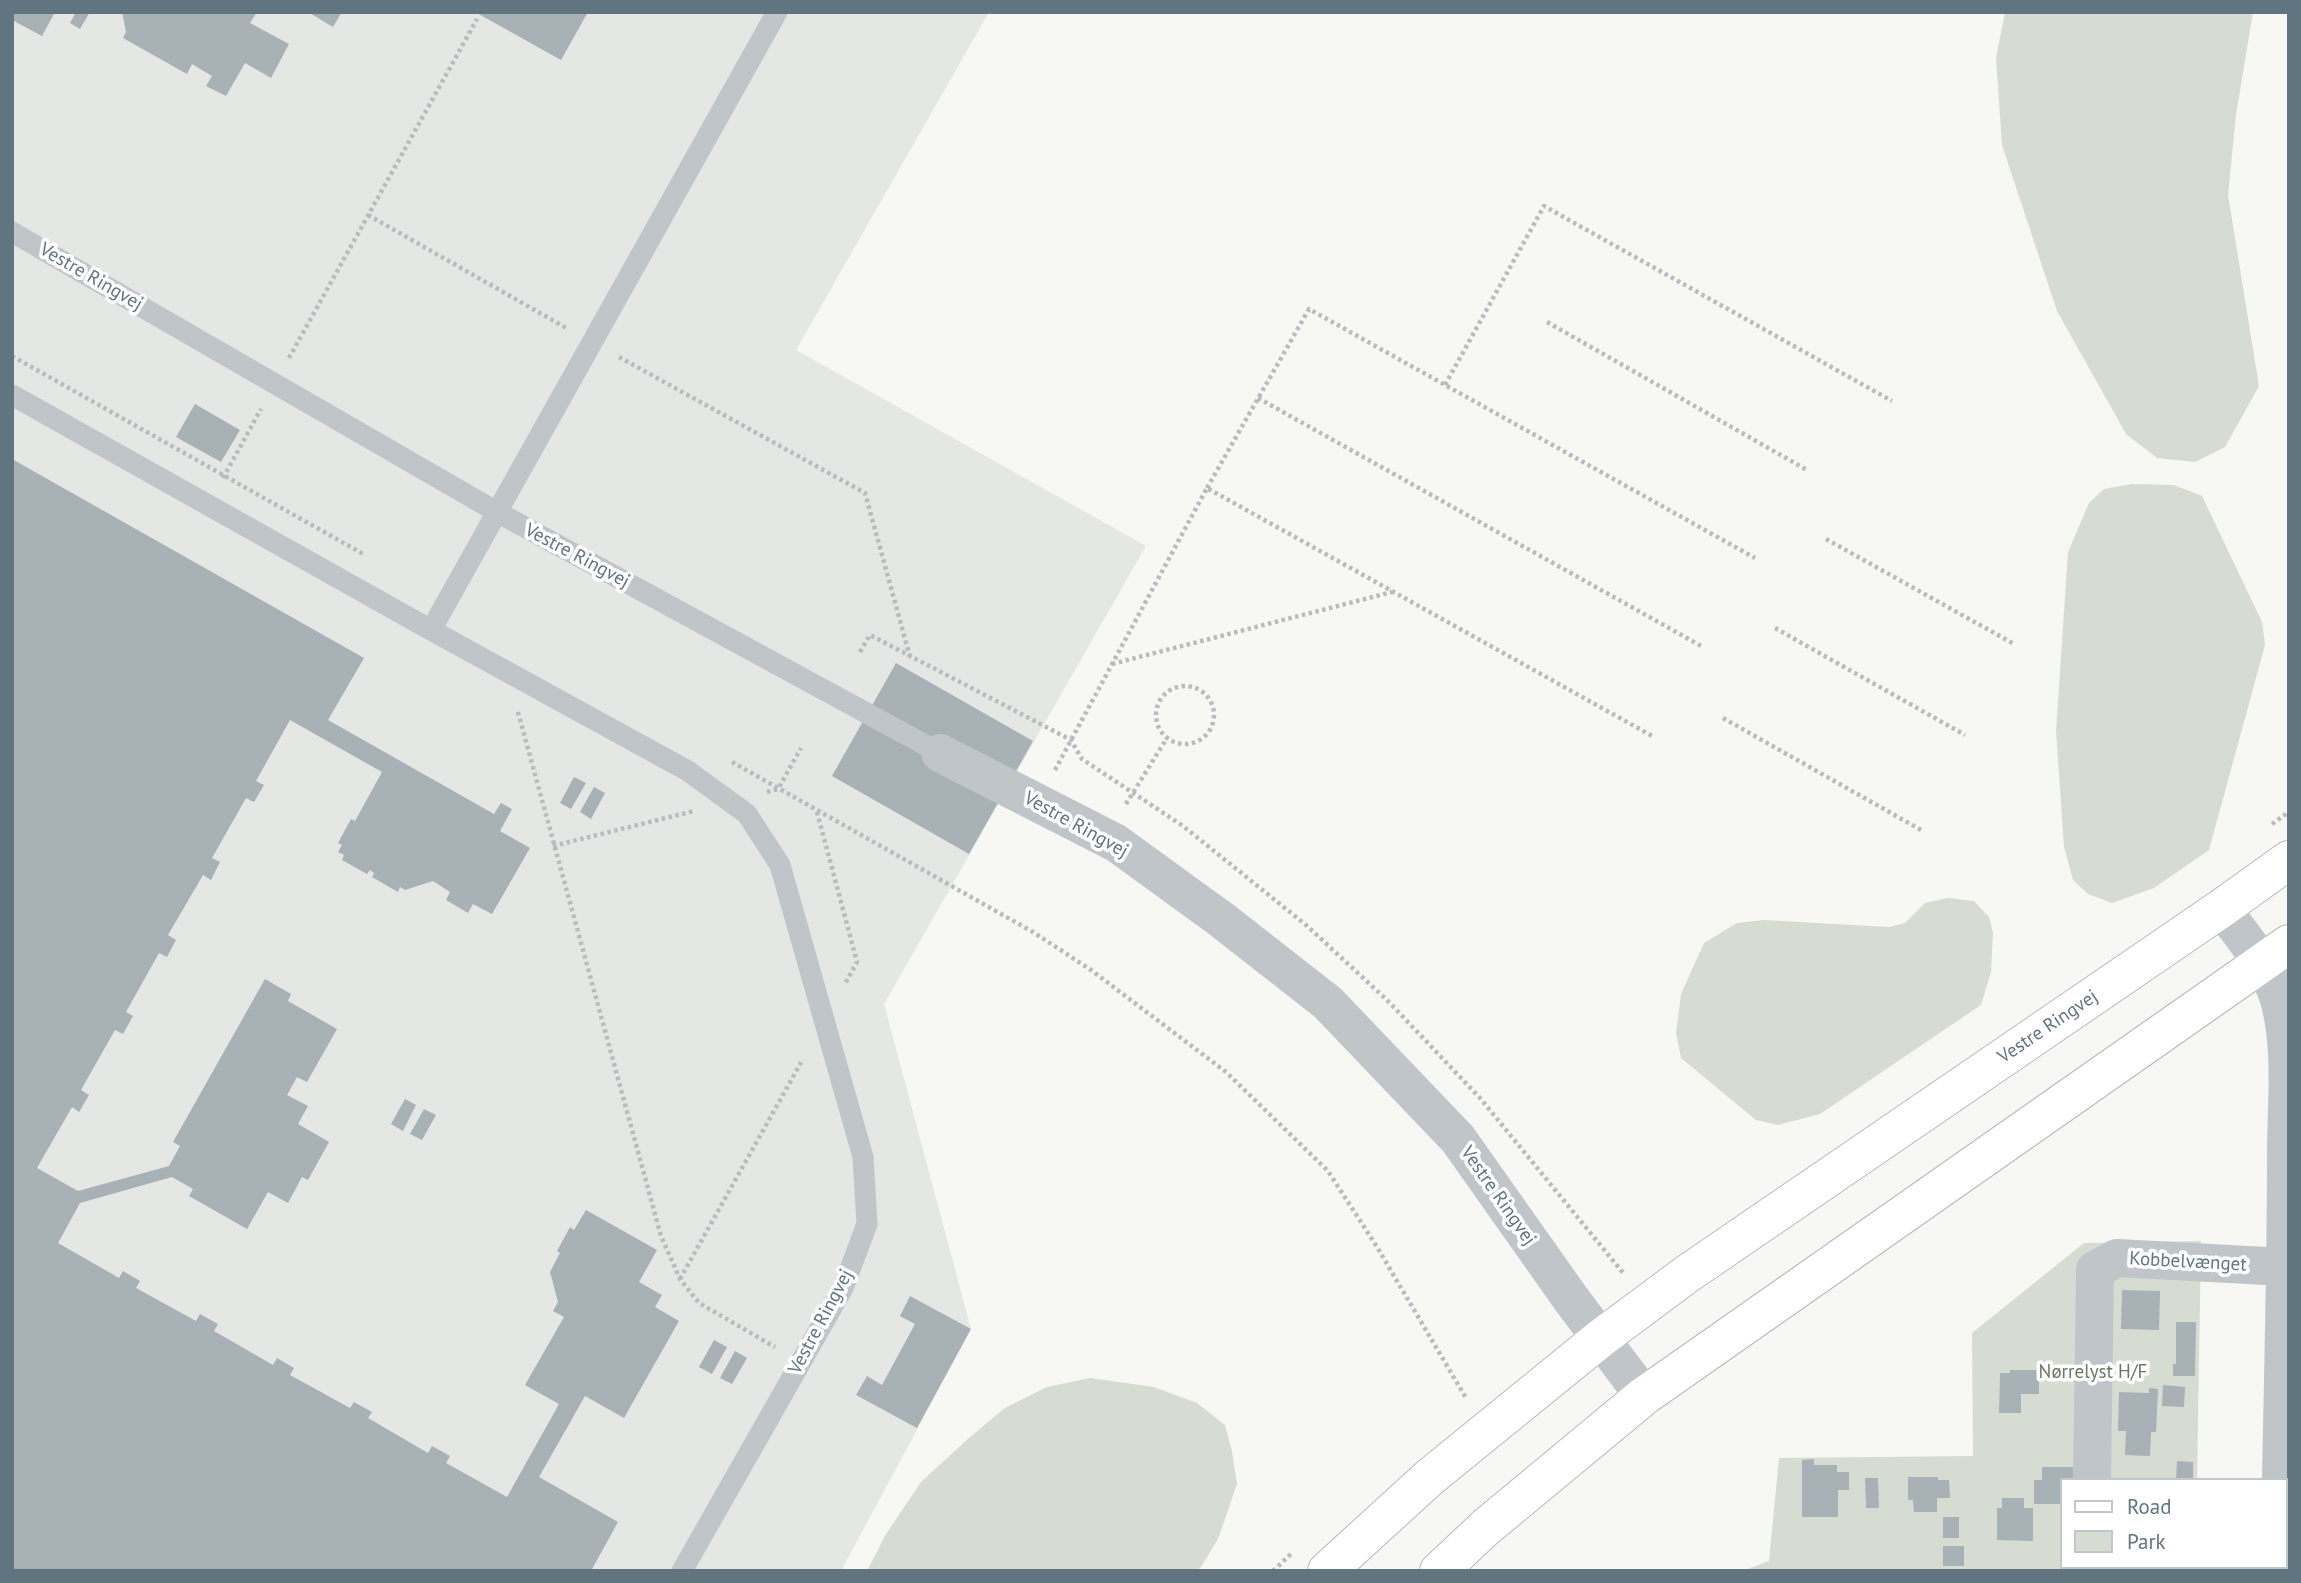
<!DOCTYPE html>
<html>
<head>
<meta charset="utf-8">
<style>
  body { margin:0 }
  #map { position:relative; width:2301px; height:1583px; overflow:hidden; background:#f7f7f4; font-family:"PT Sans",sans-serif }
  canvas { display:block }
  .frame { position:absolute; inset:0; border:14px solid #617580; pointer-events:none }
  .legend { position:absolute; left:2060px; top:1478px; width:228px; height:91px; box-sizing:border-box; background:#fff; border:2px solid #c0c8cc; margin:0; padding:9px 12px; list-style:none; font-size:21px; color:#617580 }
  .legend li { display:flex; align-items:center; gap:14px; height:35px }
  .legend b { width:35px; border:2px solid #c0c8cc }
</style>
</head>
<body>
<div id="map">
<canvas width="2301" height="1583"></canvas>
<div class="frame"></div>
<ul class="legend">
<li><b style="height:9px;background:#fff"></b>Road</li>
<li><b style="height:19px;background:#d7dcd3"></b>Park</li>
</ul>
</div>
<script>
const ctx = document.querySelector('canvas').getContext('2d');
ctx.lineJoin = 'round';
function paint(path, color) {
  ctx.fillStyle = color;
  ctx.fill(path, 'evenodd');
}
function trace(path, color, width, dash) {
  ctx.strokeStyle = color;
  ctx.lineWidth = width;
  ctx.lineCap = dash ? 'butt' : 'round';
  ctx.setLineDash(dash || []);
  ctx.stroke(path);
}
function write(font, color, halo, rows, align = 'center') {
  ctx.font = font + ' "PT Sans",sans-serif';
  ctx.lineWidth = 7;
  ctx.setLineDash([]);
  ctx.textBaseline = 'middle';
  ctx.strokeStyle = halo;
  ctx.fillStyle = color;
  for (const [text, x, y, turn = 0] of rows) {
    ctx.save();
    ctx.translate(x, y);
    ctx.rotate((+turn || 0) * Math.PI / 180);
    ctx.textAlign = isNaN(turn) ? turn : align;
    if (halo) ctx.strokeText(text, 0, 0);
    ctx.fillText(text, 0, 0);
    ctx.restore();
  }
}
const built = new Path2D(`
  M12,12H989L796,350L1146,546L884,1004L971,1329L841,1571H12Z`);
const green = new Path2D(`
  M2005,12H2253L2236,115L2228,195L2259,386L2225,447L2195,462L2157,458L2126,434L2057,311L2002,145L1996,58Z
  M2132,484L2174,485L2202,496L2262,622L2265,645L2209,850L2154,888L2112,903L2088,894L2073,880L2064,847L2056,731L2068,552L2089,503L2104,489Z
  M1948,898L1974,901L1989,917L1993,933L1991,972L1981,1005L1820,1114L1778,1125L1756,1120L1681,1058L1676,1033L1681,994L1704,943L1737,923L1764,920L1889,927L1905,923L1925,903Z
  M2201,1241L2197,1480H2061V1567H2196V1571H1742L1769,1561L1779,1458L1973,1456L1972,1333L2084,1243Z
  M1090,1378L1154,1387L1197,1403L1225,1425L1232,1451L1237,1484L1218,1539L1201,1567L1196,1571H867L886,1534L921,1482L970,1437L1005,1408L1047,1387Z`);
const building = new Path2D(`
  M12,12H55L42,36L12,20Z
  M76,12H90L80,29L70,23Z
  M122,12H257L250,23L289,44L271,78L245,63L226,96L206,86L212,76L192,64L187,74L123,38L126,32Z
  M308,12H342L333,27Z
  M475,12H588L561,60Z
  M195,404L240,430L221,462L176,437Z
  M12,459L364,658L328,720L494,814L501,803L512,809L500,831L530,848L492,914L473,904L468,913L446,900L450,892L433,881L405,890L400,887L398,892L372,877L374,873L370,870L367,874L342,860L344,855L338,852L342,845L338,843L351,819L355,821L382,772L290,720L256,781L264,785L254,802L246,798L212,858L220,862L211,880L203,875L168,935L176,940L167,957L159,953L126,1012L133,1016L123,1034L115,1030L81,1090L89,1095L79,1112L72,1107L37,1168L78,1191L169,1166L180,1146L173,1142L265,979L291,994L288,1001L337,1029L307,1082L297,1077L287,1095L308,1106L298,1124L329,1142L308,1180L302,1177L288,1203L268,1192L247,1229L189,1196L193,1189L172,1177L80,1203L58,1243L119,1278L123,1271L140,1281L136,1288L196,1321L200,1314L218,1324L214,1331L273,1365L277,1358L294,1368L290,1375L350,1408L354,1402L372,1412L368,1418L428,1453L432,1446L450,1456L446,1463L507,1497L559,1404L525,1385L564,1317L553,1311L558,1302L550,1272L560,1253L557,1251L570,1227L574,1230L586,1210L657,1250L639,1282L662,1295L655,1307L679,1321L624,1418L585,1396L539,1477L618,1522L591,1571H12Z
  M896,663L1033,741L969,854L832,776Z
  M574,777L586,783L571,809L560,803Z
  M594,787L605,793L591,819L580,812Z
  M405,1099L416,1105L403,1131L391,1124Z
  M424,1109L436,1115L422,1140L410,1134Z
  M2122,1290L2160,1291L2159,1330L2121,1329Z
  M910,1296L971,1329L917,1428L856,1395L867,1376L882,1385L915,1324L900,1316Z
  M2176,1322H2196L2195,1376H2173V1364H2176Z
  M714,1340L727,1347L712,1374L699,1367Z
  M735,1351L747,1358L732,1384L720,1378Z
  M2010,1370H2039V1394H2021V1413H1999L2000,1373H2010Z
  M2163,1385L2185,1387L2184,1407L2162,1406Z
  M2149,1388L2158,1389L2156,1432H2151L2150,1456L2125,1455L2126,1431H2118L2119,1392L2149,1393Z
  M1814,1459V1465H1837V1472H1849V1490H1838V1517H1802V1460Z
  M2177,1461L2193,1462V1480H2176Z
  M2042,1467H2073V1480H2061V1504H2034V1480H2042Z
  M1908,1477H1938V1480H1949L1950,1498H1937V1512H1914L1913,1500H1908Z
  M1865,1478H1878L1879,1508H1866Z
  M2002,1498H2024V1508H2033V1541L1997,1540V1508H2002Z
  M1943,1517H1959V1538H1943Z
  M1943,1546H1964V1566H1943Z
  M2164,1567H2188V1571H2164Z`);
const path = new Path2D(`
  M368,215L568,329
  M1547,322L1807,470
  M12,356L365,555
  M619,357L865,493L910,657
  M289,358L477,19
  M1445,385L1544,206L1892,401
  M1258,398L1703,647
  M223,478L261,409
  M1207,488L1309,309L1755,558
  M1826,539L2014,644
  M1775,628L1965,735
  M860,652L870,635L1071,740L1082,759L1183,826L1306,925L1387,1000L1480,1098L1624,1274
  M1112,664L1392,592
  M1156 715a29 29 0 1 1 58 0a29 29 0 1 1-58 0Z
  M518,712L661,1236L680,1279L699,1303L775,1347
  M1723,718L1921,830
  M732,762L1033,932L1091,970L1226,1072L1328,1171L1377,1247L1466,1398
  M1055,770L1207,488L1654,737
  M767,792L778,789L801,748
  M1126,804L1167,738
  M817,812L857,962L845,984
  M2272,824L2289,812
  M553,846L694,811
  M680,1279L803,1059
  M1273,1571L1292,1553`);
const lane = new Path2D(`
  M12,232L497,512L940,753
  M12,395L431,630
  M682,1571L843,1288L867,1224L863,1157L780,865L747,814L688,771L431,630L777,12`);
const street = new Path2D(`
  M940,753L1116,843L1222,920L1328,1003L1458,1139L1571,1299L1644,1396
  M2222,908C2243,938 2273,970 2281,1007C2292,1055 2286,1108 2286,1156C2286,1264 2283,1372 2281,1480
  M2092,1480L2095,1270L2117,1258L2285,1267
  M2090,1571V1567
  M2279,1571V1567`);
const primary = new Path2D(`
  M1327,1571L1430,1477L1601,1338L1687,1274L2222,908L2289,860
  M1439,1571L1486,1527L1644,1396L2289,944`);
const streetNames = [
  ["Vestre Ringvej",91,277,30],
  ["Vestre Ringvej",577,556,28],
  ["Vestre Ringvej",1076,825,29],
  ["Vestre Ringvej",2048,1027,-34],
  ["Vestre Ringvej",1498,1196,55],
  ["Kobbelvænget",2188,1262,3],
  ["Vestre Ringvej",821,1322,-62]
];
const parkNames = [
  ["Nørrelyst H/F",2093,1373]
];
paint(built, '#e5e7e5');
paint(green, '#d7dcd3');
paint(building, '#a7b1b6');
trace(primary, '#b3b9bd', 40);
trace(path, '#b8bcbf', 4.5, [3.5, 3.5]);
trace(lane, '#c0c5c9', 21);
trace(street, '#c0c5c9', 38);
trace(primary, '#fff', 38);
write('19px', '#617580', '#fff', streetNames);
write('19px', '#667860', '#fff', parkNames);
</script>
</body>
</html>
